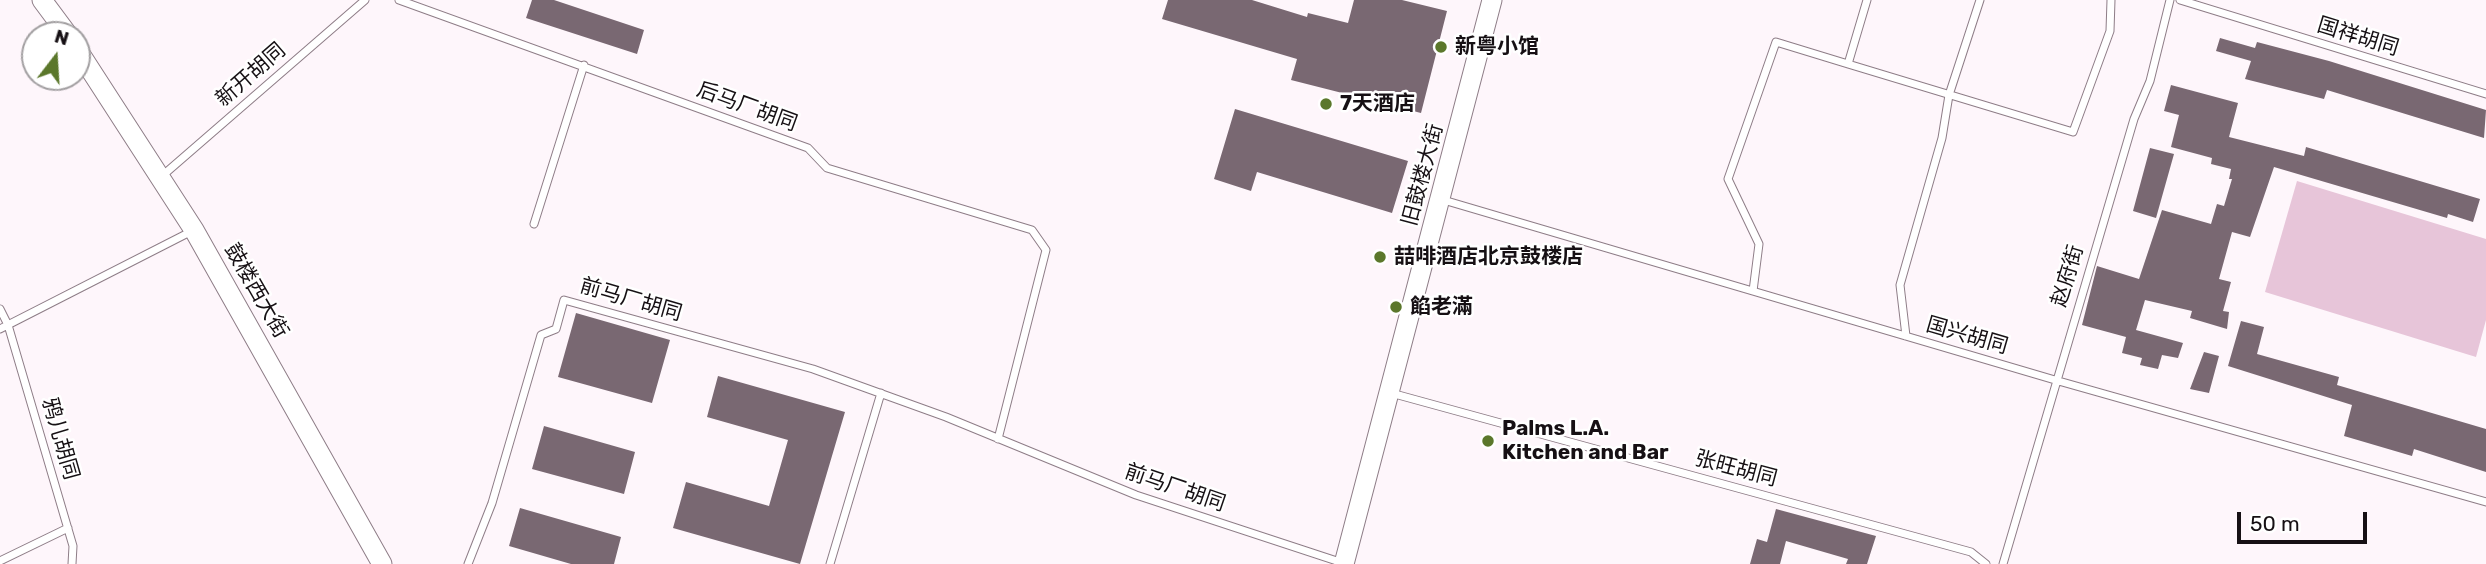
<!DOCTYPE html>
<html>
<head>
<meta charset="utf-8">
<style>
  body { margin:0 }
  #map { position:relative; width:2486px; height:564px; overflow:hidden; background:#fef6fb; font-family:Rubik,sans-serif }
  canvas { display:block }
  .north { position:absolute; left:21px; top:21px; width:70px; height:70px; box-sizing:border-box; background:#fff; border:2px solid #a29fa1; border-radius:50%; rotate:17deg; font-size:19px; font-weight:700; line-height:28px; text-align:center; color:#161014 }
  .north::after { content:''; display:block; margin:auto; width:24px; height:32px; background:#5b772b; clip-path:polygon(50% 0,100% 100%,50% 72%,0 100%) }
  .scale { position:absolute; left:2237px; top:512px; width:130px; height:32px; box-sizing:border-box; border:4px solid #161014; border-top:0; padding-left:9px; font-size:21px; line-height:24px; white-space:nowrap; color:#161014; -webkit-text-stroke:5px #fff; paint-order:stroke }
</style>
</head>
<body>
<div id="map">
<canvas width="2486" height="564"></canvas>
<div class="north">N</div>
<div class="scale">50 m</div>
</div>
<script>
const ctx = document.querySelector('canvas').getContext('2d');
ctx.lineJoin = 'round';
function paint(path, color) {
  ctx.fillStyle = color;
  ctx.fill(path, 'evenodd');
}
function trace(path, color, width, dash) {
  ctx.strokeStyle = color;
  ctx.lineWidth = width;
  ctx.lineCap = dash ? 'butt' : 'round';
  ctx.setLineDash(dash || []);
  ctx.stroke(path);
}
function write(font, color, halo, rows, align = 'center') {
  ctx.font = font + ' Rubik,"Noto Sans SC",sans-serif';
  ctx.lineWidth = 5;
  ctx.setLineDash([]);
  ctx.textBaseline = 'middle';
  ctx.strokeStyle = halo;
  ctx.fillStyle = color;
  for (const [text, x, y, turn = 0] of rows) {
    ctx.save();
    ctx.translate(x, y);
    ctx.rotate((+turn || 0) * Math.PI / 180);
    ctx.textAlign = isNaN(turn) ? turn : align;
    if (halo) ctx.strokeText(text, 0, 0);
    ctx.fillText(text, 0, 0);
    ctx.restore();
  }
}
const green = new Path2D(`
  M2297,181L2486,239V320L2476,357L2265,292Z`);
const building = new Path2D(`
  M532,0H554L644,30L637,54L526,18Z
  M1168,0H1252L1307,17L1308,13L1348,23L1354,0H1402L1447,11L1421,113L1291,80L1297,59L1162,19Z
  M2220,38L2255,48L2257,42L2329,61L2486,110L2484,138L2327,90L2324,99L2245,79L2251,61L2216,51Z
  M2171,85L2238,103L2229,137L2304,156L2306,147L2480,199L2473,222L2448,214L2447,218L2274,167L2250,237L2232,232L2219,279L2231,282L2223,311L2229,312L2227,329L2190,318L2192,311L2145,300L2136,330L2183,343L2178,358L2162,355L2158,369L2140,365L2142,358L2122,353L2126,337L2082,325L2097,266L2139,279L2162,210L2211,224L2217,204L2224,206L2232,179H2229L2231,169L2211,164L2212,158L2171,147L2179,115L2164,111Z
  M1235,109L1408,161L1392,213L1257,172L1251,191L1214,179Z
  M2150,148L2174,154L2156,218L2133,211Z
  M576,313L670,340L652,403L558,377Z
  M2241,321L2264,327L2257,354L2339,377L2337,385L2486,429V472L2414,449L2412,456L2344,436L2352,405L2228,366Z
  M2204,352L2219,356L2209,393L2190,389Z
  M718,376L845,412L800,564L673,528L686,482L769,506L788,440L707,417Z
  M544,426L635,452L624,494L532,469Z
  M520,508L621,537L614,564H571L509,546Z
  M1776,509L1876,536L1867,564H1846L1848,559L1786,541L1780,564H1750L1757,539L1767,542Z`);
const service = new Path2D(`
  M399,0L808,148L827,168L1032,230L1046,250L998,439
  M2180,0L2486,94
  M1848,64L2073,132L2110,31L2111,0
  M162,176L365,0
  M1440,199L2055,380L2486,502
  M534,224L584,65
  M1753,291L1759,244L1728,179L1776,42L1848,64L1867,0
  M0,309L8,325L73,546L72,564
  M0,329L194,230
  M1906,336L1900,285L1942,138L1949,95L1980,0
  M1391,393L1971,552L1986,564
  M0,561L68,528
  M468,564L492,503L541,335L556,329L564,300L813,369L946,417L1136,495L1343,563
  M830,564L881,393
  M2003,564L2134,119L2150,81L2170,0`);
const secondary = new Path2D(`
  M42,0L68,35
  M77,49L194,230L382,564
  M1344,564L1492,0`);
const markers = [
  [1441,47,7,"#5b772b"],
  [1326,104,7,"#5b772b"],
  [1380,257,7,"#5b772b"],
  [1396,307,7,"#5b772b"],
  [1488,441,7,"#5b772b"]
];
const streetNames = [
  ["国祥胡同",2358,37,17],
  ["新开胡同",251,75,-41],
  ["后马厂胡同",747,107,20],
  ["旧鼓楼大街",1423,175,-75],
  ["赵府街",2068,276,-73],
  ["鼓楼西大街",256,291,60],
  ["前马厂胡同",631,300,16],
  ["国兴胡同",1967,336,16],
  ["鸦儿胡同",60,439,74],
  ["张旺胡同",1736,469,15],
  ["前马厂胡同",1175,488,19]
];
const poiNames = [
  ["新粤小馆",1455,47],
  ["7天酒店",1340,104],
  ["喆啡酒店北京鼓楼店",1394,257],
  ["餡老滿",1410,307],
  ["Palms L.A.",1502,429],
  ["Kitchen and Bar",1502,453]
];
paint(green, '#e7c5d9');
paint(building, '#796872');
trace(service, '#8e7d87', 9);
trace(secondary, '#8e7d87', 21);
trace(service, '#fff', 7);
trace(secondary, '#fff', 19);
for (const [x, y, r, color] of markers) {
  const dot = new Path2D();
  dot.arc(x, y, r, 0, 2 * Math.PI);
  ctx.fillStyle = color;
  ctx.fill(dot);
  trace(dot, '#fff', 2.5);
}
write('21px', '#161014', '#fff', streetNames);
write('bold 21px', '#161014', '#fff', poiNames, 'left');
</script>
</body>
</html>
